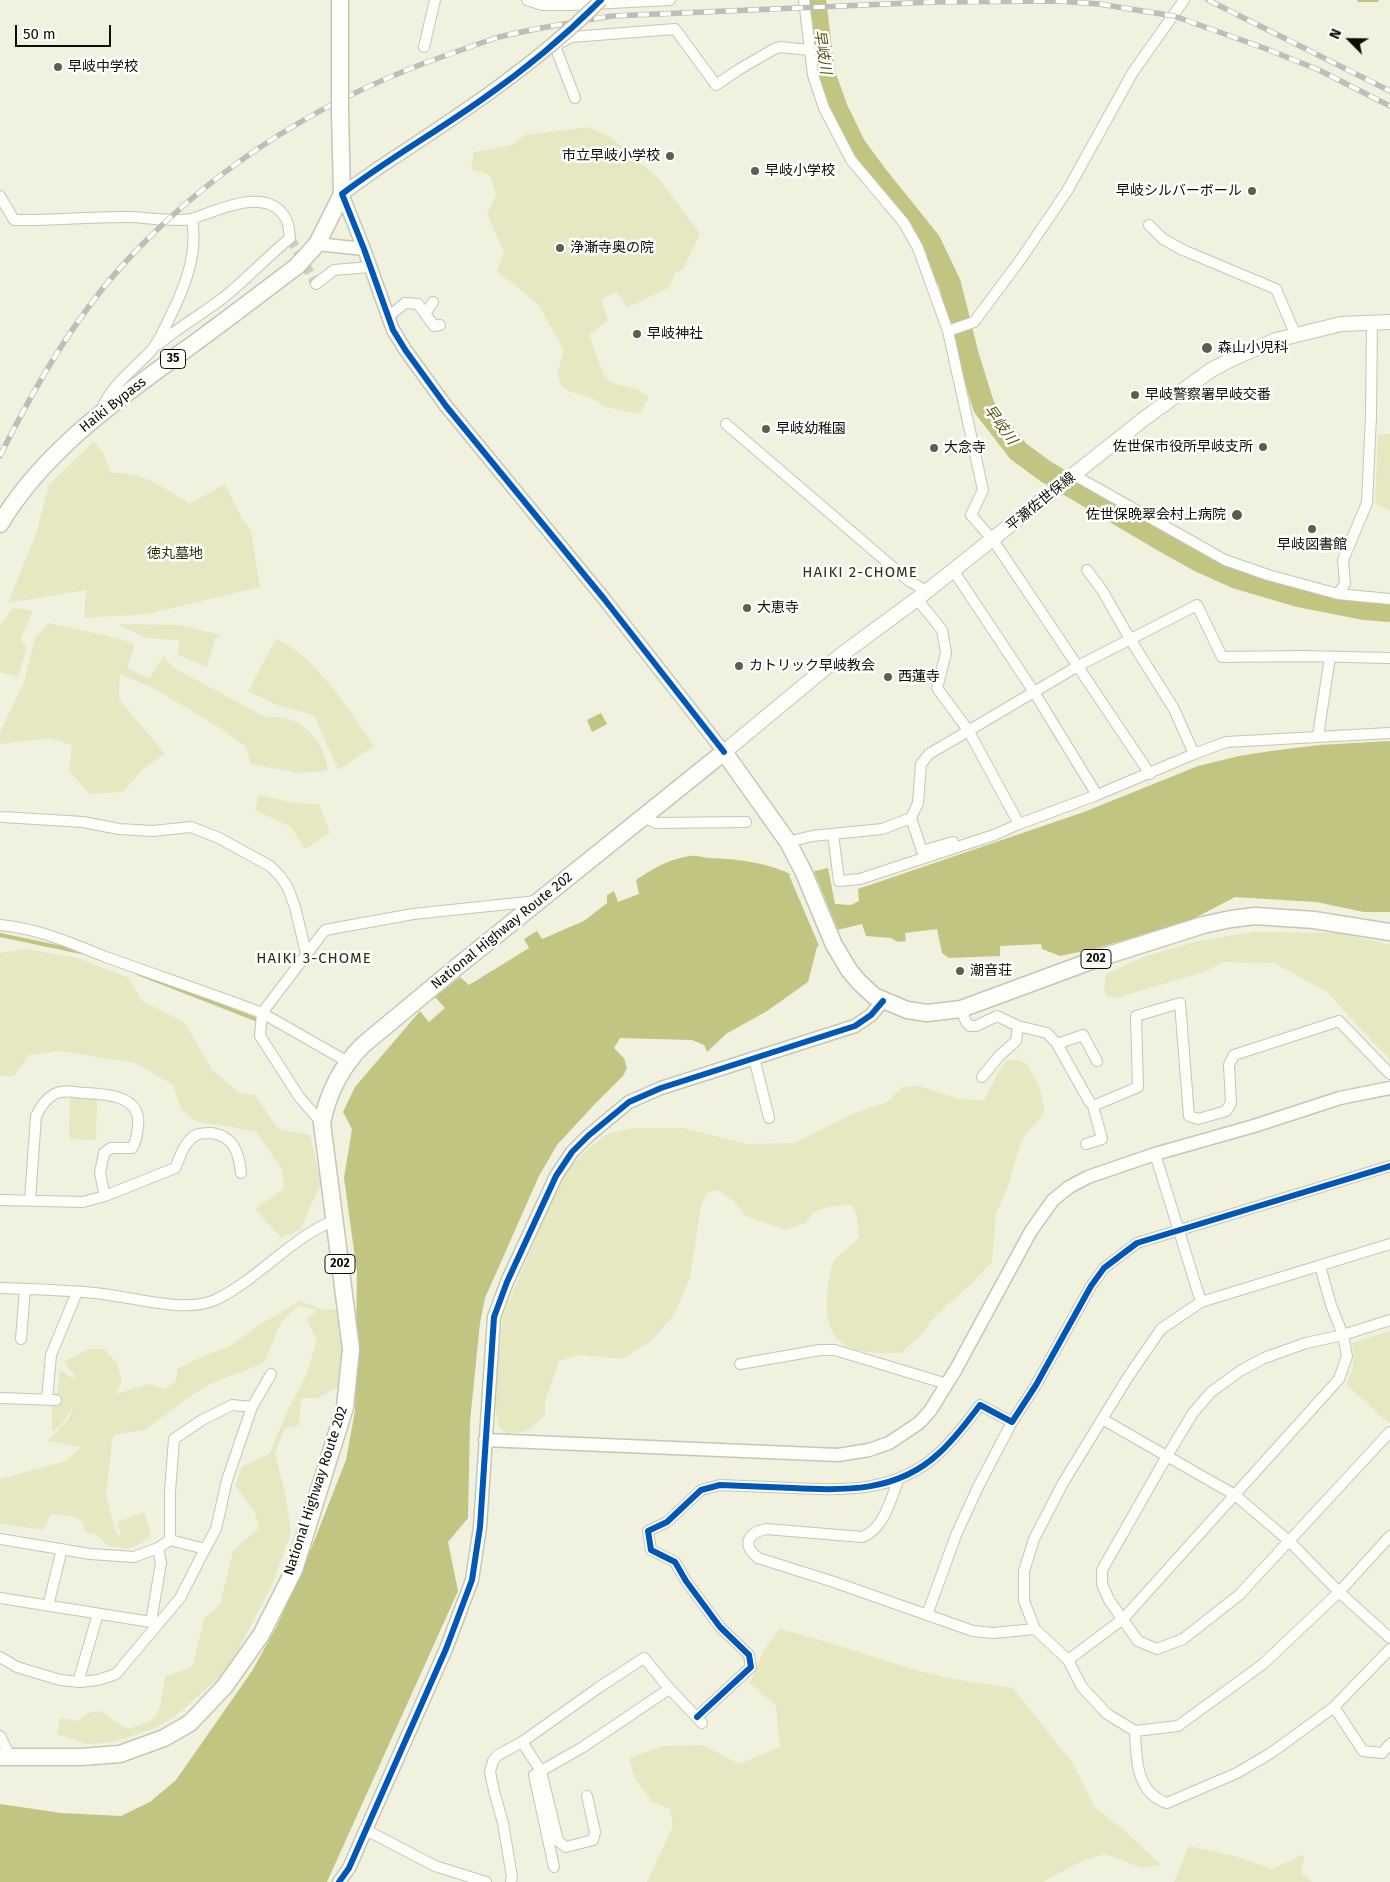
<!DOCTYPE html>
<html>
<head>
<meta charset="utf-8">
<style>
  body { margin:0 }
  #map { position:relative; width:1390px; height:1882px; overflow:hidden; background:#f1f1e0; font-family:"Fira Sans",sans-serif }
  canvas { display:block }
  .north { position:absolute; left:1325px; top:15px; width:50px; height:50px; -webkit-text-stroke:4px #fff; paint-order:stroke; rotate:293deg; font-size:14px; font-weight:700; line-height:20px; text-align:center; color:#0d0d04 }
  .north::after { content:''; display:block; margin:auto; width:18px; height:22px; background:#0d0d04; clip-path:polygon(50% 0,100% 100%,50% 72%,0 100%) }
  .scale { position:absolute; left:15px; top:25px; width:96px; height:22px; box-sizing:border-box; border:2px solid #0d0d04; border-top:0; padding-left:6px; font-size:15px; line-height:18px; white-space:nowrap; color:#0d0d04; -webkit-text-stroke:4px #fff; paint-order:stroke }
</style>
</head>
<body>
<div id="map">
<canvas width="1390" height="1882"></canvas>
<div class="north">N</div>
<div class="scale">50 m</div>
</div>
<script>
const ctx = document.querySelector('canvas').getContext('2d');
ctx.lineJoin = 'round';
function paint(path, color) {
  ctx.fillStyle = color;
  ctx.fill(path, 'evenodd');
}
function trace(path, color, width, dash) {
  ctx.strokeStyle = color;
  ctx.lineWidth = width;
  ctx.lineCap = dash ? 'butt' : 'round';
  ctx.setLineDash(dash || []);
  ctx.stroke(path);
}
function write(font, color, halo, rows, align = 'center') {
  ctx.font = font + ' "Fira Sans","Noto Sans JP",sans-serif';
  ctx.lineWidth = 5;
  ctx.setLineDash([]);
  ctx.textBaseline = 'middle';
  ctx.strokeStyle = halo;
  ctx.fillStyle = color;
  for (const [text, x, y, turn = 0] of rows) {
    ctx.save();
    ctx.translate(x, y);
    ctx.rotate((+turn || 0) * Math.PI / 180);
    ctx.textAlign = isNaN(turn) ? turn : align;
    if (halo) ctx.strokeText(text, 0, 0);
    ctx.fillText(text, 0, 0);
    ctx.restore();
  }
}
const green = new Path2D(`
  M589,127L612,138L660,180L700,234L683,269L674,273L672,282L668,288L627,308L617,292L601,299L608,320L589,335L605,378L618,385L637,389L649,397L640,414L605,407L592,398L569,391L562,386L557,373L564,351L539,305L497,271L504,253L487,214L496,195L490,175L471,169L474,152L513,145L525,135Z
  M1378,434H1390V511L1375,503Z
  M94,441L103,453L111,473C141,471 165,488 189,504L225,484L243,520L251,531L260,587L148,614L84,618L86,590L8,603L36,534L49,485Z
  M13,608L33,611L20,640L27,647L18,677L0,672V625Z
  M48,623L121,639L135,645L127,668L149,679L163,656L174,668L267,718C299,711 325,741 328,771L297,773L251,764L246,747L220,728L155,689L120,674L119,699L165,754L143,769L123,792L89,794L69,770L72,745L49,738L0,744V732L24,682L35,639Z
  M118,624L179,625L221,635L215,639L207,667L178,655L179,640L146,638Z
  M276,639C312,652 353,715 374,746L338,770L314,715L274,704L248,691Z
  M259,795L294,803L319,804L330,833L305,849L291,827L255,810Z
  M1253,932L1343,933L1390,945V1059L1375,1044L1327,992L1274,963L1223,962L1207,971L1116,998L1108,996L1104,990L1106,974L1146,956L1198,941Z
  M26,949L78,958L129,978L142,1001L184,1022L213,1071L240,1093L255,1095L278,1129L310,1135L321,1183L300,1230L281,1238L255,1209L284,1188L282,1169L256,1132L228,1126L197,1122L181,1109L173,1085L136,1063L59,1051L29,1055L14,1076H0V953Z
  M1008,1060H1017L1027,1064L1039,1086L1045,1111L1021,1141L1008,1187L996,1213L992,1262L973,1282L934,1317L922,1334L901,1353C855,1354 823,1350 827,1295C828,1287 830,1267 834,1261C837,1256 854,1243 859,1238L857,1216L851,1205L833,1206L815,1211L805,1223L785,1230L746,1216L734,1201L717,1190L707,1193L701,1206L690,1278L674,1315L652,1340L622,1359L580,1355L559,1361L545,1401V1415C531,1428 526,1435 506,1433L499,1426L496,1411L497,1371L503,1315L563,1175L587,1150L607,1134L633,1128H683L747,1144L795,1143L855,1113L887,1102L902,1087L919,1086L959,1099L984,1100L1000,1069Z
  M70,1097L97,1099L96,1140L69,1139Z
  M300,1301L324,1310L340,1309L344,1361L338,1387L318,1398H301L299,1425L284,1429L275,1454L285,1492L291,1532L273,1583L227,1671L174,1717L153,1729L113,1742L86,1744L57,1734L60,1718L79,1721L87,1713L101,1711L127,1729C164,1720 159,1710 165,1677L193,1666L204,1619L220,1604L233,1551L259,1528L255,1513L235,1485L242,1467L270,1453L288,1409L305,1378L317,1341L307,1320L317,1310L299,1305L281,1322L264,1363L210,1384L180,1403L145,1430L113,1435L106,1496L116,1533L121,1536L118,1522L144,1512L151,1535L138,1545L125,1549L124,1547L123,1548L108,1546L96,1534L85,1533L83,1522L72,1516L51,1514L44,1530L0,1524V1479L66,1461L81,1447L47,1441L68,1420L74,1406C67,1414 64,1426 52,1431V1406L60,1405L61,1395H57L60,1370L76,1381L74,1375L64,1361L89,1349H104L117,1363L122,1380L116,1394L149,1384L165,1389L176,1380L178,1368L206,1355L230,1346L257,1326Z
  M1390,1331V1421L1388,1423L1346,1384C1354,1368 1355,1361 1352,1343Z
  M780,1629C827,1641 873,1657 919,1671C950,1679 982,1684 1013,1688L1074,1765L1094,1806L1127,1833L1161,1865L1142,1868L1105,1854L1082,1861L1043,1882H647L673,1826L670,1809L652,1802L635,1779L629,1758L663,1746L703,1745L739,1764L780,1747L776,1706L750,1683L764,1650Z
  M1189,1846L1238,1857L1272,1869L1305,1854L1301,1873L1312,1882H1174Z`);
const water = new Path2D(`
  M601,713L607,724L592,732L587,720Z
  M1390,741V912H1364L1316,902L1235,897L1191,920L1094,949L1060,956L1042,949L1041,944L1000,946V956L949,958L942,953L937,929L905,933L906,941L898,942L891,938L866,936L862,924L837,930L817,947L808,982L767,1011L726,1034L707,1052L704,1045L692,1040L620,1038L614,1048L624,1058L627,1068L623,1076L593,1106L557,1145L539,1176L485,1298L480,1323L470,1421L468,1518L448,1542L458,1591L327,1882H0V1804L61,1813L121,1816L150,1802L176,1780L252,1671L277,1626L311,1549L346,1460L355,1411L357,1272L344,1178L352,1129L343,1112L355,1087L420,1011L429,1022L445,1008L435,997L460,977L469,985L529,948L524,939L537,931L542,939L584,921L607,903V895L614,891L618,902L639,894L636,880C654,868 667,860 689,856C695,855 702,857 708,858C738,859 768,862 794,876L828,868L835,904L851,905L859,901L858,889L1084,812L1198,766L1239,756L1271,751L1319,745Z`);
const pier = new Path2D(`
  M813,869L839,932L820,948L789,875Z`);
const stream = new Path2D(`
  M1359,0H1377
  M0,935L81,952
  M137,973L255,1019`);
const river = new Path2D(`
  M815,0L824,73L837,109L855,146L877,176L930,242L950,284L968,356L984,407L1018,451L1045,471L1165,542L1199,561L1237,578L1298,596L1364,609L1390,611`);
const minorTunnel = new Path2D(`
  M290,238L316,284`);
const minor = new Path2D(`
  M527,0L542,5H571L576,1
  M804,0L813,75L824,108L851,160L904,223L918,248L948,331L983,490L971,515L993,540L1150,774
  M571,5L670,0
  M424,47L435,0
  M575,98L555,46L571,37L675,29L716,85L738,70L774,49L780,47L809,50
  M0,196L14,220C53,221 92,216 131,217C152,218 171,222 192,219C198,255 185,287 169,319C164,330 158,343 150,352C132,371 110,386 101,411
  M1149,225L1163,239L1183,250L1276,289L1296,336
  M316,284L334,270L370,267
  M425,314L433,302
  M388,317L405,303L418,304L434,326L440,325
  M948,331L974,322L1021,259L1067,191L1133,72L1184,0
  M159,344C179,327 202,314 223,298C247,279 267,257 290,238C289,232 289,224 286,219C268,185 218,210 192,219
  M726,424L909,581L927,591
  M1074,475L1225,560L1268,575L1338,594L1345,584L1343,560L1367,503L1371,416L1372,322
  M953,570L1034,692L1097,795
  M1087,570L1102,590L1130,639L1174,709L1194,754
  M1338,594L1390,599
  M917,599L942,630L946,653L937,688L968,730L1019,824
  M1318,736L1330,657
  M3,817L83,822L119,829L153,831L191,827L219,838L270,866L280,876L288,888L295,907L306,953
  M644,817L656,823L746,822
  M911,818L922,851L953,842
  M833,834L839,881L860,879L994,835L1019,824L1097,795L1194,754L1226,742L1390,733
  M788,842L812,836L882,829L911,818L918,803L921,764L929,754L1078,666L1197,605L1222,657L1303,656L1390,658
  M0,925C40,929 70,943 106,957C158,976 210,993 262,1013L260,1036L300,1098L322,1123
  M961,1009L966,1022L970,1026H976L997,1016L1018,1026L1047,1033L1057,1044L1089,1101L1093,1106L1138,1087L1136,1016L1180,1003L1189,1116L1198,1119L1226,1111L1231,1103L1229,1065L1234,1055L1339,1021L1390,1074
  M1057,1044L1083,1035L1097,1061
  M754,1058L769,1118
  M348,1062L262,1013L325,930L413,914L537,901
  M982,1077L999,1056L1016,1041L1018,1026
  M1086,1144L1102,1139L1093,1106
  M1155,1154L1201,1302
  M0,1200L83,1202L105,1196L175,1168C180,1158 184,1141 196,1135C200,1133 207,1133 211,1133C234,1136 239,1153 241,1173
  M30,1200L36,1116C40,1108 46,1099 53,1095C61,1089 74,1092 83,1093C105,1094 142,1095 138,1126C137,1134 137,1141 132,1148H111L104,1153L100,1173L105,1196
  M0,1288C32,1289 63,1290 95,1293C129,1296 184,1314 215,1300C259,1279 290,1238 335,1220
  M1390,1320L1343,1335L1306,1343L1264,1358L1240,1371L1211,1392L1193,1413L1167,1456L1102,1570V1584L1109,1600L1138,1641L1157,1649L1183,1639L1239,1595L1390,1432
  M21,1339L25,1289
  M740,1364L820,1350H835L947,1384
  M0,1398L56,1400
  M47,1400L51,1355L77,1292
  M252,1407L271,1374
  M1102,1419L1235,1495L1289,1541L1339,1592L1390,1638
  M899,1478C891,1498 884,1530 862,1537L766,1529C747,1533 742,1545 758,1558L834,1582L973,1631L993,1633L1035,1629L1068,1660L1082,1687L1107,1714L1135,1731L1178,1726L1263,1664L1339,1592L1390,1536
  M0,1539L90,1554L134,1557L158,1548L170,1540L205,1549L180,1598L116,1674L98,1680L80,1682L60,1680L17,1667L0,1657
  M170,1540V1492L174,1439L202,1420L232,1405L252,1407L227,1480L216,1529L205,1549
  M0,1598L151,1622
  M48,1606L62,1549
  M927,1615L956,1535L978,1487L1012,1422
  M154,1627L151,1622L161,1563L158,1548
  M1035,1629L1024,1601V1571L1034,1539L1063,1483L1128,1377L1161,1329L1201,1302L1390,1244
  M1068,1660L1123,1619L1339,1379L1347,1356L1343,1335L1331,1305L1320,1266
  M78,1682L98,1614
  M1334,1707L1390,1649
  M697,1717L751,1667L749,1655L720,1627L686,1581L675,1562L651,1550L648,1531L667,1522L701,1490L720,1485C744,1486 768,1487 793,1488C844,1491 897,1492 938,1454C954,1440 967,1422 980,1405L1012,1422L1036,1385L1091,1286L1104,1268L1137,1243L1390,1166
  M1135,1731C1136,1758 1136,1793 1167,1803L1237,1773L1271,1753L1334,1707L1363,1751L1382,1753L1390,1744
  M0,1736L11,1758
  M522,1742L541,1771L534,1775L554,1867
  M587,1796L595,1832L593,1840L566,1847L558,1841L541,1771L583,1747L669,1689
  M366,1830L435,1866L486,1882
  M511,1882L512,1877L503,1823L494,1791L490,1772L493,1761L498,1755L522,1742L598,1688L644,1658L668,1687L702,1723`);
const tertiary = new Path2D(`
  M377,169L342,194L364,249L393,330L406,351L446,406L605,600L724,752
  M317,244L364,249
  M485,1440L838,1455L869,1450L889,1443L919,1423L930,1411L956,1369L1031,1231L1053,1200L1069,1187L1088,1177L1155,1154L1254,1126L1340,1098L1390,1088
  M339,1882L349,1868L446,1649L472,1580L480,1527L494,1317L507,1282L556,1176L572,1152L588,1136L629,1102L661,1088L855,1026L871,1015L883,1001`);
const secondary = new Path2D(`
  M724,752L841,655L917,599L1145,418L1211,370L1232,359L1276,340L1341,324L1390,322`);
const trunk = new Path2D(`
  M340,81V0
  M0,524C44,451 114,402 181,353C221,324 259,295 297,266L317,244L342,194L340,113
  M0,1757H81L120,1754L164,1738L190,1723L225,1686L261,1635L294,1570L345,1407L351,1349L322,1123C328,1093 342,1066 363,1045L458,966L724,752L788,842L804,873L834,945L849,970L859,982L874,996L907,1010L927,1013L961,1009L1099,958L1203,925L1231,919L1255,916L1314,920L1390,932`);
const rail = new Path2D(`
  M1208,0L1390,91
  M0,456C36,384 77,313 132,255C220,162 330,95 450,54C467,48 483,42 499,37C536,28 574,22 612,16L934,2L1057,1L1099,4L1174,16L1264,48L1319,70L1390,106`);
const tertiaryBridge = new Path2D(`
  M377,169C456,117 534,67 601,0`);
const trunkBridge = new Path2D(`
  M340,81V113`);
const cycleway = new Path2D(`
  M601,0C565,36 526,69 484,98C438,131 388,159 342,194L364,249L393,330L406,351L446,406L605,600L724,752
  M697,1717L751,1667L749,1655L720,1627L686,1581L675,1562L651,1550L648,1531L667,1522L701,1490L720,1485C744,1486 768,1487 793,1488C844,1491 897,1492 938,1454C954,1440 967,1422 980,1405L1012,1422L1036,1385L1091,1286L1104,1268L1137,1243L1390,1166
  M339,1882L349,1868L446,1649L472,1580L480,1527L494,1317L507,1282L556,1176L572,1152L588,1136L629,1102L661,1088L855,1026L871,1015L883,1001`);
const markers = [
  [58,67,5,"#5d5d51"],
  [670,156,5,"#5d5d51"],
  [755,171,5,"#5d5d51"],
  [1252,191,5,"#5d5d51"],
  [560,248,5,"#5d5d51"],
  [637,334,5,"#5d5d51"],
  [1207,348,6,"#5d5d51"],
  [1135,395,5,"#5d5d51"],
  [766,429,5,"#5d5d51"],
  [1263,447,5,"#5d5d51"],
  [934,448,5,"#5d5d51"],
  [1237,515,6,"#5d5d51"],
  [1312,529,5,"#5d5d51"],
  [747,608,5,"#5d5d51"],
  [739,666,5,"#5d5d51"],
  [888,677,5,"#5d5d51"],
  [960,971,5,"#5d5d51"]
];
const shields = [
  [173,359,25],
  [1096,959,30],
  [340,1264,30]
];
const shieldNames = [
  ["35",173,359],
  ["202",1096,959],
  ["202",340,1264]
];
const poiNames = [
  ["早岐中学校",68,67],
  ["市立早岐小学校",660,156,"right"],
  ["早岐小学校",765,171],
  ["早岐シルバーボール",1242,191,"right"],
  ["浄漸寺奥の院",570,248],
  ["早岐神社",647,334],
  ["森山小児科",1218,348],
  ["早岐警察署早岐交番",1145,395],
  ["早岐幼稚園",776,429],
  ["佐世保市役所早岐支所",1253,447,"right"],
  ["大念寺",944,448],
  ["佐世保晩翠会村上病院",1226,515,"right"],
  ["早岐図書館",1312,545,"center"],
  ["大恵寺",757,608],
  ["カトリック早岐教会",749,666],
  ["西蓮寺",898,677],
  ["潮音荘",970,971]
];
const streetNames = [
  ["Haiki Bypass",113,405,-38],
  ["平瀬佐世保線",1041,502,-39],
  ["National Highway Route 202",502,931,-39],
  ["National Highway Route 202",316,1491,-72]
];
const parkNames = [
  ["徳丸墓地",175,554]
];
const waterNames = [
  ["早岐川",822,52,81],
  ["早岐川",1000,425,54]
];
const neighbourhoodNames = [
  ["HAIKI 2-CHOME",860,573],
  ["HAIKI 3-CHOME",314,959]
];
paint(green, '#e6e8c1');
paint(water, '#c2c482');
paint(pier, '#f1f1e0');
trace(stream, '#c2c482', 4);
trace(river, '#c2c482', 22);
trace(minorTunnel, '#cfcfbf', 10, [10, 5]);
trace(minor, '#c6c6b8', 12);
trace(tertiary, '#c6c6b8', 15);
trace(secondary, '#c6c6b8', 16);
trace(trunk, '#c6c6b8', 19);
trace(minor, '#fdfdfa', 10);
trace(tertiary, '#fdfdfa', 12);
trace(secondary, '#fdfdfa', 14);
trace(trunk, '#fdfdfa', 16);
trace(rail, '#bdbdb9', 5.5);
trace(rail, '#fff', 4, [11]);
trace(tertiaryBridge, '#c6c6b8', 15, []);
trace(trunkBridge, '#c6c6b8', 19, []);
trace(tertiaryBridge, '#fdfdfa', 12);
trace(trunkBridge, '#fdfdfa', 16);
trace(cycleway, '#0057b8', 6);
for (const [x, y, r, color] of markers) {
  const dot = new Path2D();
  dot.arc(x, y, r, 0, 2 * Math.PI);
  ctx.fillStyle = color;
  ctx.fill(dot);
  trace(dot, '#fff', 2);
}
for (const [x, y, w] of shields) {
  const box = new Path2D();
  box.roundRect(x - w / 2, y - 9.5, w, 19, 4);
  ctx.fillStyle = '#fff';
  ctx.fill(box);
  trace(box, '#0d0d04', 1);
}
write('bold 12px', '#0d0d04', null, shieldNames);
write('14px', '#0d0d04', '#fff', poiNames, 'left');
write('14px', '#0d0d04', '#fff', streetNames);
write('14px', '#30300a', '#fff', parkNames);
write('italic 15px', '#585919', '#fff', waterNames);
ctx.letterSpacing = '1px';
write('15px', '#303016', '#fff', neighbourhoodNames);
ctx.letterSpacing = '0px';
</script>
</body>
</html>
